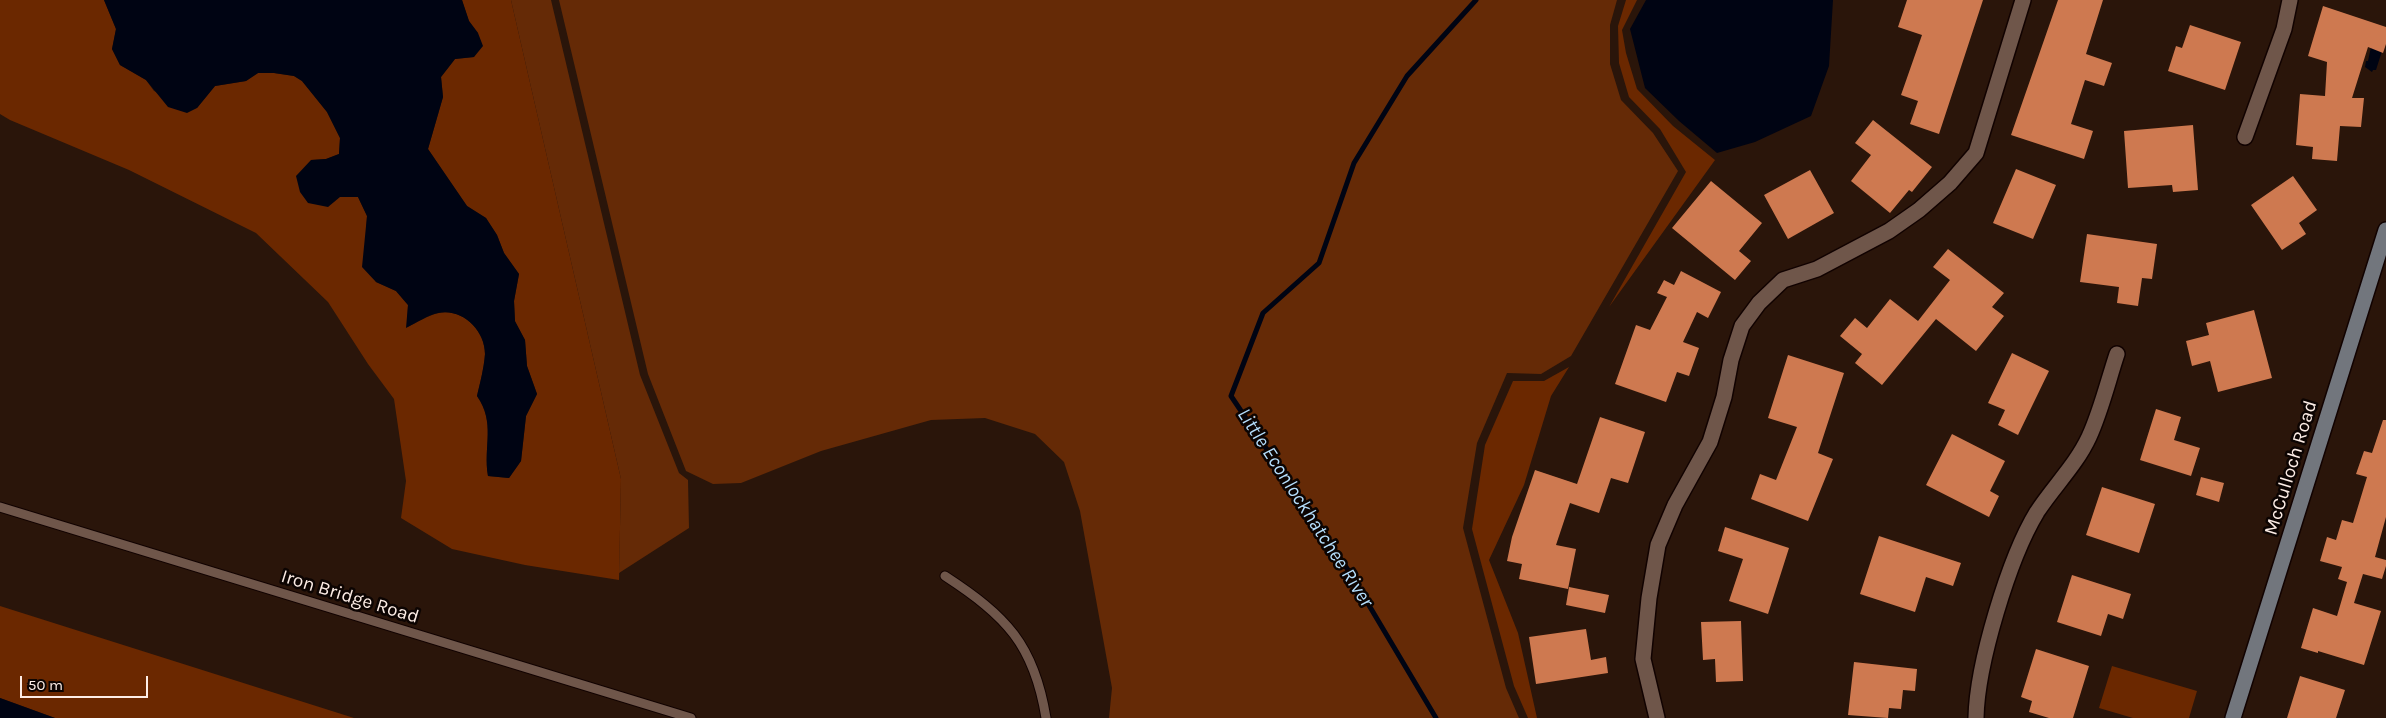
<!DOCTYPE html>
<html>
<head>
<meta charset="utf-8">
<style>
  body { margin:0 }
  #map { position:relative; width:2386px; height:718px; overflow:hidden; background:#2a150a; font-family:Karla,sans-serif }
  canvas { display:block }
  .scale { position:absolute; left:20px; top:676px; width:128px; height:22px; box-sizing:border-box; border:2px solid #fdede6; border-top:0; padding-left:6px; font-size:15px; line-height:18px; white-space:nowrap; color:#fdede6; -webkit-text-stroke:4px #0c0402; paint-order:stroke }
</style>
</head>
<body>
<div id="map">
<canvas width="2386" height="718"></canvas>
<div class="scale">50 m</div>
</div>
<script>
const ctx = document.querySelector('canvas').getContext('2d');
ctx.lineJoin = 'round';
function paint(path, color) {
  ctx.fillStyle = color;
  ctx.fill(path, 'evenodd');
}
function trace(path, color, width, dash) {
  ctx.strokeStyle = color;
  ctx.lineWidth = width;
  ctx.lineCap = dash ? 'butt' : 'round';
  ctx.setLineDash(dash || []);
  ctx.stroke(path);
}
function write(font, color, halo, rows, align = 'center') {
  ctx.font = font + ' Karla,sans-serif';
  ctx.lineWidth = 5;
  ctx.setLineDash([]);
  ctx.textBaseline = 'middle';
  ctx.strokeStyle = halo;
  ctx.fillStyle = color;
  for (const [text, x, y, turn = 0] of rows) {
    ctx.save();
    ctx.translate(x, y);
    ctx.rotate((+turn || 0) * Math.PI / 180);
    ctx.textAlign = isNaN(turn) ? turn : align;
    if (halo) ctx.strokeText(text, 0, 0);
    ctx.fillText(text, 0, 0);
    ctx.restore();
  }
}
const green = new Path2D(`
  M0,0H104L116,29L112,49L120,65L146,80L154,91L197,108L215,86L246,81L258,73H274L294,76L302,81L327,112L340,138L339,154L326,159L311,160L340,197H358L367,216L366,237L376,282L396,291L408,305L407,327C417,323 428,315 439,313C462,308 485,330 485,354C484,368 480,383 477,396C496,424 483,446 488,476L509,478L521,461L526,416L537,394L527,366L525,340L515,322L514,301L519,274L504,253L497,235L486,218L467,206L428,149L443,97L441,77L455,59L474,57L478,33L469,21L462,0H511L621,479L619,580L525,565L452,549L401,518L406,481L394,399L368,364L328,302L256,233L129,170L10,120L0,114Z
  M1626,0H1637L1622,30L1626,53L1637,89L1673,126L1715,160L1609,307L1686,172L1660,129L1629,97L1619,63L1618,26Z
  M1569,367L1551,396L1524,485L1489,560L1518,633L1537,718H1528L1514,686L1472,529L1485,445L1513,381H1544Z
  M0,606L354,718H55L0,698Z
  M2112,666L2197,691L2189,718H2133L2099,708Z`);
const forest = new Path2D(`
  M511,0H551L640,375L679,473L688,480L689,528L619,573L621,479Z
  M559,0H1617L1610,25V64L1621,100L1653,133L1678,171L1571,356L1541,374L1507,373L1477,443L1463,528L1506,688L1519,718H1109L1112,688L1080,511L1064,462L1035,434L985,418L931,420L821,451L741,483L713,484L686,471L648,374Z`);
const water = new Path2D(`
  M104,0H462L469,21L478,33L483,46L474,57L455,59L441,77L443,97L428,149L467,206L486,218L497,235L504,253L519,274L514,301L515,321L525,340L527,366L537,394L526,416L521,461L509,478L488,476C483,446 496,423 477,396C480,383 484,368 485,354C485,330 462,308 438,313C428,315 416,323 406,328L408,305L396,291L376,282L362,267L367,216L358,197H340L328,207L308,203L300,192L296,176L311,160L326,159L339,154L340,138L327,112L302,81L294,76L274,73H258L246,81L215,86L197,108L187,113L168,107L146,80L120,65L112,49L116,29Z
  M1646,0H1833L1829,66L1811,116L1755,142L1717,153L1679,121L1645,88L1630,29Z
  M2371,47L2382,51L2376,70H2373L2372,72L2365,67L2366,61H2368Z
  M0,698L55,718H0Z`);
const stream = new Path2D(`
  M1436,718L1348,570L1231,396L1263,313L1319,263L1354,163L1407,76L1476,0`);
const building = new Path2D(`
  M1907,0H1983L1939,134L1910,124L1918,101L1901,95L1922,35L1898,27Z
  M2058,0H2103L2086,54L2112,63L2104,86L2085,80L2071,124L2093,131L2084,159L2011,135Z
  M2323,6L2386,27V44L2383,53L2368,47L2352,98H2364L2361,127L2340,126L2337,161L2312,159L2313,147L2296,145L2300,94L2325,96L2327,62L2308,56Z
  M2190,25L2241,42L2225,90L2168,71L2176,46L2182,48Z
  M1873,120L1932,167L1912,192L1909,190L1890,213L1851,181L1871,155L1855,143Z
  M2193,125L2198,190L2173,192L2172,185L2128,188L2124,131Z
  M2016,169L2056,185L2033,239L1993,223Z
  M1810,170L1834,213L1788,239L1764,195Z
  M2293,176L2317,210L2299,223L2306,234L2282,250L2251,205Z
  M1711,181L1762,223L1739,251L1751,261L1735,280L1672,228Z
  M2087,234L2157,244L2152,279L2142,278L2138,306L2117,303L2119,287L2080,282Z
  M1948,249L2004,293L1992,307L2004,316L1976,351L1936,319L1882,385L1855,363L1862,354L1840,336L1855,318L1867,328L1890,299L1918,321L1950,280L1933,267Z
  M1681,271L1721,292L1708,318L1697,312L1683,342L1699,348L1689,376L1677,372L1666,402L1615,384L1636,325L1650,330L1667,297L1657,293L1664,280L1674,285Z
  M2254,310L2272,378L2218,392L2210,361L2192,366L2186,341L2209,335L2206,323Z
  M2012,353L2049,371L2018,435L1998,425L2005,410L1988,403Z
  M1788,355L1844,373L1818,453L1833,459L1808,521L1751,499L1760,474L1776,480L1797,427L1768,418Z
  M2156,409L2181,417L2174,440L2200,448L2191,476L2140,460Z
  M1600,417L1645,432L1628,483L1611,478L1599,513L1570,503L1556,545L1576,549L1568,589L1519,579L1522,564L1507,561L1512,537L1535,470L1577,484Z
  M2383,420H2386V517L2375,557L2386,560V566L2382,579L2363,574L2354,603L2381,611L2364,665L2318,651V653L2301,648L2313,608L2337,616L2347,582L2338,579L2342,567L2320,561L2327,537L2336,540L2342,520L2353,523L2367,477L2356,474L2364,451L2372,453Z
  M1952,434L2005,461L1990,491L1999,496L1989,517L1926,485Z
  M2201,477L2224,483L2219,502L2196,495Z
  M2102,487L2155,504L2139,553L2086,535Z
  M1725,527L1789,548L1768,614L1729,601L1743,559L1718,551Z
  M1879,536L1961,563L1953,586L1926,577L1915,612L1860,594Z
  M2072,575L2131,594L2123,619L2108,614L2101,636L2057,622Z
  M1569,587L1609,595L1605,613L1566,605Z
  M1741,621L1743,681L1716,682L1715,659L1703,660L1701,622Z
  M1586,629L1591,660L1606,657L1608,673L1536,684L1529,637Z
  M2036,649L2089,666L2073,718H2049L2029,712L2032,701L2021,697Z
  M1854,662L1917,669L1915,691L1903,690L1901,709L1889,708L1888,718L1848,715Z
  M2300,676L2345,690L2336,718H2287Z`);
const lane = new Path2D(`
  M0,507L691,718
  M945,576C1006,616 1034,644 1046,718`);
const street = new Path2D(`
  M2245,137L2284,29L2290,0
  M1657,718L1643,659L1649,598L1658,545L1675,505L1710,442L1724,397L1731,360L1742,326L1759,303L1783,280L1817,269L1889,231L1919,210L1950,183L1976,153L2023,0
  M1976,718C1977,664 2009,558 2037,512C2054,486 2076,465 2089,437C2101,411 2108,381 2117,354`);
const secondary = new Path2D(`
  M2233,718L2386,230`);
const streetNames = [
  ["McCulloch Road",2291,468,-73],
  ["Iron Bridge Road",350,597,17]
];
const waterNames = [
  ["Little Econlockhatchee River",1305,508,57]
];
paint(green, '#6b2800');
paint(forest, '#652a06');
paint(water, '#000413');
trace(stream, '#000413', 5);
paint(building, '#ce7950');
trace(lane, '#110200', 11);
trace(street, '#110200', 18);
trace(secondary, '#110200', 18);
trace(lane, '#6f564a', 9);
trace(street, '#6f564a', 15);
trace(secondary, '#72767d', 15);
write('19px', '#fdede6', '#0c0402', streetNames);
write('italic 20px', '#b5defc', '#0c0402', waterNames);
</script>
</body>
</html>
